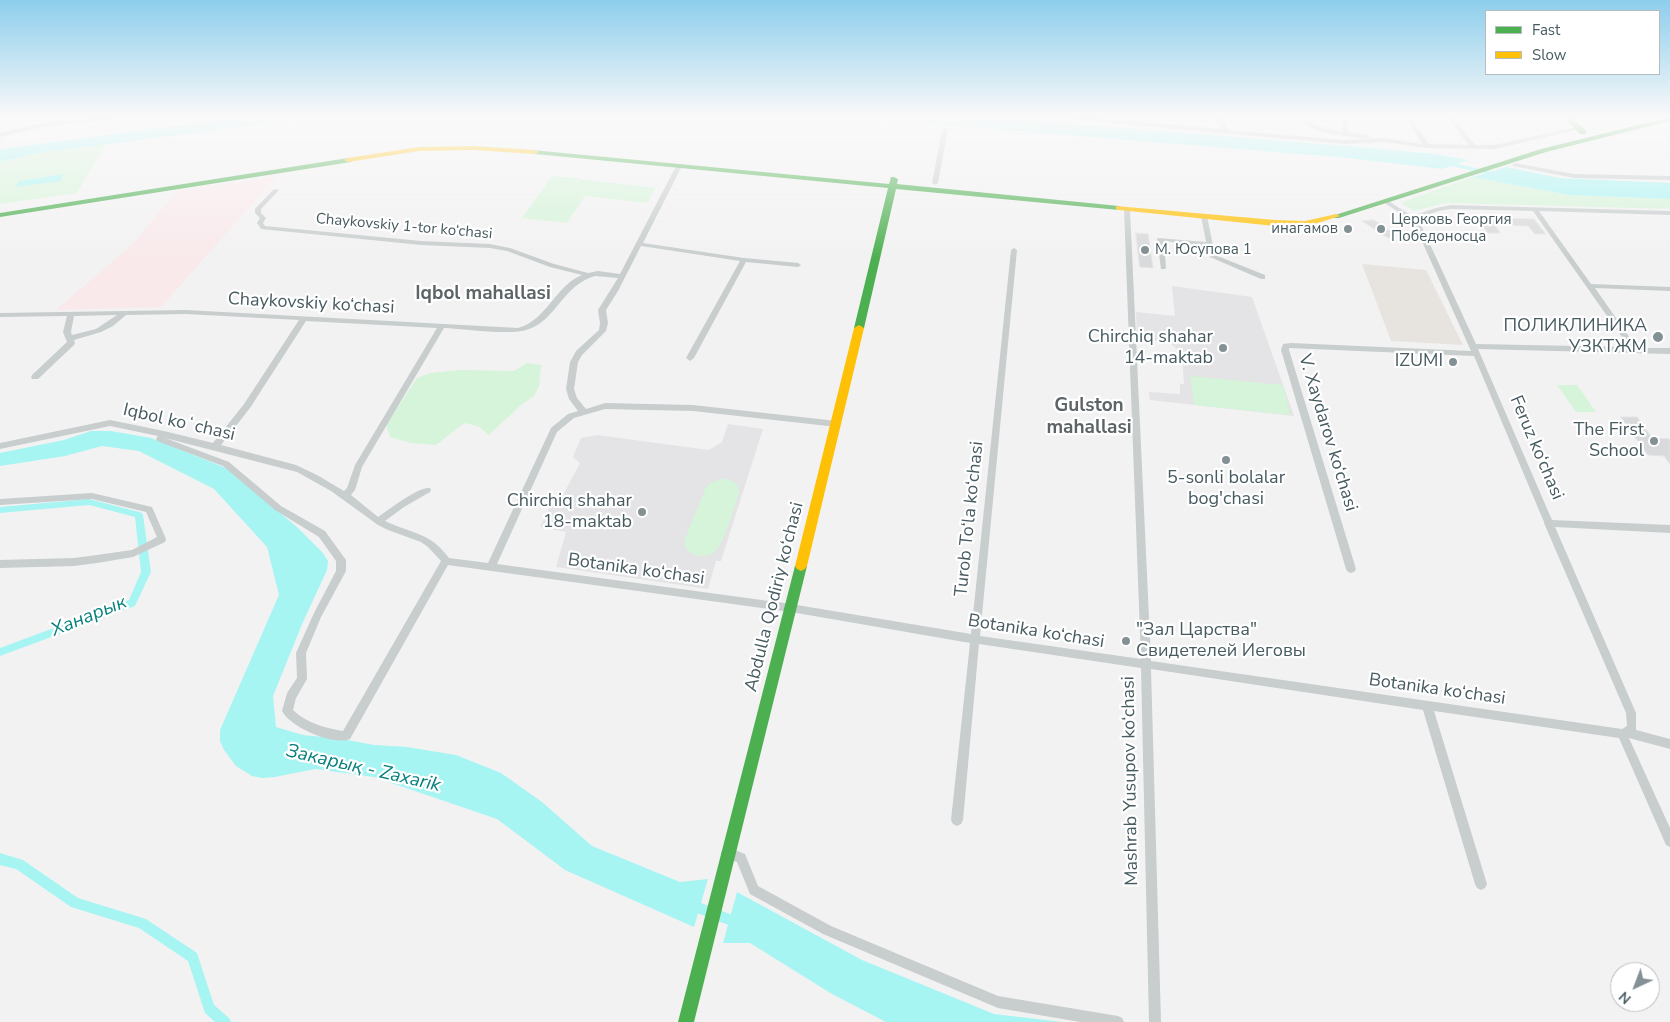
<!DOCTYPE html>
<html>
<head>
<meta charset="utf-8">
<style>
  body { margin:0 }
  #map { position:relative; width:1670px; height:1022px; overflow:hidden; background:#f3f2f2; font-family:"Nunito Sans",sans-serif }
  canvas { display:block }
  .legend { position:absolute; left:1485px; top:10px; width:175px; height:65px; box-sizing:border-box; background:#fff; border:1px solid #b5bdc0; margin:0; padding:6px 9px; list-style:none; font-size:15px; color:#475b61 }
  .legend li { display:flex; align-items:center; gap:10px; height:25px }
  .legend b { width:25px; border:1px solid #b5bdc0 }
  .north { position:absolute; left:1610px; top:962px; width:50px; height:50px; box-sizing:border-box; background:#fff; border:1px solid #b5bdc0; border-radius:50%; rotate:223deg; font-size:14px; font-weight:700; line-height:20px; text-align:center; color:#475b61 }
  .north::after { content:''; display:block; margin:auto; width:18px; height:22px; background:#839094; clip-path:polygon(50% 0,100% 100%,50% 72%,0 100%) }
</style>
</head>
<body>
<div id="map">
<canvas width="1670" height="1022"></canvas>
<ul class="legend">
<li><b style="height:6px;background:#4caf50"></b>Fast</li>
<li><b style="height:6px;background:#ffc107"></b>Slow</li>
</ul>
<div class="north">N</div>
</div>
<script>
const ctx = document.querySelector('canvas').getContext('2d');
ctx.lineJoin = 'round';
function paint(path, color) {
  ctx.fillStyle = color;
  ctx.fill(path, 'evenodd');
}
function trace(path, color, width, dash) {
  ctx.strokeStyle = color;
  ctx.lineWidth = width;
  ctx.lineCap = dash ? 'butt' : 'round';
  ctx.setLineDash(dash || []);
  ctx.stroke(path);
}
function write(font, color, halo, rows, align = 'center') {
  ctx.font = font + ' "Nunito Sans",sans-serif';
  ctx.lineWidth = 4.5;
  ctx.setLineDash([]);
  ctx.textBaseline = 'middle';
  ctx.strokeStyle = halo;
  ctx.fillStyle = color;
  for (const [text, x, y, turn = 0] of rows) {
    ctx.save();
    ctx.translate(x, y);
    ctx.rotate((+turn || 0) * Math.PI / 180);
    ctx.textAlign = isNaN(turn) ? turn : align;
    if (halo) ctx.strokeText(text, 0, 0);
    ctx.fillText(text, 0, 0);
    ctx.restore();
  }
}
const commercial = new Path2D(`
  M1362,264L1426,270L1463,345L1391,341Z`);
const education = new Path2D(`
  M1172,286L1252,297L1294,416L1150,400L1149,392L1180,394V384H1184L1182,354L1170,343L1137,339L1136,312L1175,316Z
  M728,424L763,429L721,561H716L708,589L556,567L566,532L540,527L555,496L562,497L580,463L573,457L581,438L597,435L709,450L722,442Z`);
const medical = new Path2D(`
  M277,176L161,307L56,310L133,244L176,191Z`);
const green = new Path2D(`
  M106,144L77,193L0,204V162L39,153Z
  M552,176L579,178L561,206L579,179L656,188L647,203L585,196L567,223L522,218Z
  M1472,177L1569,195L1670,199V209L1446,203L1414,211L1402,204V202Z
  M527,363L541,365L539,386L534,396L521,405L489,435L478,426L464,423L436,445L411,443L390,437L386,425L417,378L430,373L460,370L514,371Z
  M1190,376L1283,385L1290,415L1194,405Z
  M1557,385H1577L1596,412H1576Z
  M721,479C731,479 739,482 739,493C734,507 726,538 717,549C709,559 694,558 686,549L684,541L706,487L710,483Z`);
const water = new Path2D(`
  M242,117H317L39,153L0,162V150L9,148Z
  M844,117H989L1359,147L1435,154L1469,160L1442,169L1338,157Z
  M1507,167L1559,178L1670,183V199L1569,195L1472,177Z
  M63,174L61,181L16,187L19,181Z
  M91,431H111L151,438L226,468L297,527L323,553L328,561L327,570L303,622L273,696L276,727L303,735L342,739L374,745L407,747L456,755L501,773L542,802L592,846L680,882L708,879L694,927L565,870L497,819L374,777L315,769L275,777L262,778L252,776L236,766L224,750L220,741V730L279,595L267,547L214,489L139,451L102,446L65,456L0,466V453L64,440Z
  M737,892L862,960L994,1014L1063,1022H886L832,994L750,943H723Z`);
const canal = new Path2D(`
  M1445,161L1498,173L1501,175L1498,177L1443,164L1442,163Z
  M89,499L139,512L142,513L143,515L151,572L135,606L0,656V648L129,600L141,572L135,517L89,505L0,513V507Z
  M0,853L23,860L78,898L146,919L197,953L214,1005L229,1018L231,1022H215L205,1013L188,961L139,928L71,907L16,869L0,865Z
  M688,898L743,919L745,923L743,927L739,929L684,908L682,904L684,900Z`);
const building = new Path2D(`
  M1477,218L1534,219L1546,234H1535L1528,226L1495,225L1500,233H1488Z
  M1374,220L1396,235L1388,238L1362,221Z
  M1136,233L1148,234L1153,268L1140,267Z
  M1621,417H1637L1652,438L1670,439V464L1664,456L1648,455Z`);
const street = new Path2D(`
  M106,117H121L118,119L47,126L0,137V133L47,122Z
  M1064,117H1081L1222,129L1215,117H1221L1228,130L1344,140L1382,138L1422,144L1405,117H1411L1429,144L1469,145L1447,117H1453L1475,145H1495L1577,127L1580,129L1495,149L1427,148L1387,142L1344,144L1067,119Z
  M1298,117H1304C1313,127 1329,129 1342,131L1343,117H1349L1348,132L1367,135L1370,137L1367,139C1345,135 1313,136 1298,117Z
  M945,128L948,130L938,183L935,185L932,183L942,130Z
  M1515,163L1574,174L1670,176V180L1574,178L1513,166L1512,165Z
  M679,164L682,166L643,243L744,258L798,263L801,265L798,267L746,262L694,358L690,361L686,358L740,261L641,246L618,291L606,310L608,323L606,331L582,355L578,362L574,389L577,398L586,409L605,403L693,405L837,421L841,424L837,427L693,411L605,409L574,418L557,432L497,564L791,604L971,634L1011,250L1014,248L1017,250L980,636L1141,659L1124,209L1127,207L1130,209L1151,661L1622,729L1627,726L1626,713L1544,523V522L1474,356L1289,348V350L1356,569L1354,572L1351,573L1348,572L1346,569L1281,350L1283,344L1291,343L1471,351L1416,228L1409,219L1383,202V200H1387L1412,216L1436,208L1451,205L1670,211V215L1539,211L1591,284L1670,287V291L1595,288L1637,348H1670V354L1478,349L1552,520L1670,525V533L1555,527L1636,713V730L1670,739V749L1629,738L1670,828V847L1666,845L1619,738L1434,711L1487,884L1485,888L1481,890L1477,888L1475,884L1423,710L1151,669L1161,1022H1149L1141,668L979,644L963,820L961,824L957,826L953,824L951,820L970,643L791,612L448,565L350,739C333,746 290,727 282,711L287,693L297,678L296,653L314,613L336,571V561L319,537L275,510L223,466L157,441L156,439L158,436L110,426L0,449V443L110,420L164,431L213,443L244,404L299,320L186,314L126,315L113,326L101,332L74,340L75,343L74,345L38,379H32L31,377L32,375L67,342L63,332L67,316L0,317V313L186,310L518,328C547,320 555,286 582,275L550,267L507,251L490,248L421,245L261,229L257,223L260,218L255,213V209L274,189L279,190L261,209V213L266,218L263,223L265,226L421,241L490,244L510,248L554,264L588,273L598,271L620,274L676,166ZM1451,209L1533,211L1629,347L1476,344L1422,227L1415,219L1439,211ZM595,276L618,278L598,310L600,323L599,330L576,351L570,362L566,389L569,399L578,411L568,414L551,428L488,563L449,558C430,532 412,534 385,521L404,507L430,492L431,490L430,488C419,486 388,510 378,517L351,495L355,490L362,467L444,328C465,329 512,336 529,329C556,320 563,285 595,276ZM117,315L96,329L72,335L71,332L74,316ZM306,321L437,328L355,465L347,488L344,491L317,475L296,465L221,445L250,408ZM165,438L297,472L331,491L378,525L388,530L421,542L428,547L441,561L343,731C325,728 306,723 293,710L296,698L307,679L306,653L321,617L346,571V560L325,531L281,506L229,462Z
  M1204,214L1207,216L1215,255L1265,275V279H1261L1210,257L1207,246L1164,241L1166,268L1165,269H1161L1157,239L1158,238L1206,242L1201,216Z
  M92,493L152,507L166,539L165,542L133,557L97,563L74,566L0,568V560L74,558L97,555L132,550L157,537L146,512L92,499L0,505V499Z
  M727,847L745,854L758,886L831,926L998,996L1118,1016L1122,1018L1124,1022H1080L998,1008L823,934L750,894L737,862L723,857L721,853L723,849Z`);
const fast = new Path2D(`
  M1563,117H1570L1586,130V134H1580Z
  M1670,117V121L1546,152L1339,218H1333L1332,216L1541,149Z
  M532,150L889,184L891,177H894L898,179L897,184L1119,206L1123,208L1119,210L896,189L864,328L859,331L854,328L888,188L535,154H532Z
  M348,158L352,160L351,162L0,217V213Z
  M801,561L805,563L807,566L694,1022H678L795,566L797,563Z`);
const slow = new Path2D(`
  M473,146L535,150L539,152L535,154L473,150L419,151L348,162L344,160L348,158L419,147Z
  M1116,206L1275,220L1305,221L1336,214L1340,216L1305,227L1275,226L1119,210H1116Z
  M859,325L864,328L807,566L805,569L801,571L797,569L795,566L854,328Z`);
const markers = [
  [1348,229,5,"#839094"],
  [1381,229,5,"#839094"],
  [1145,250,5,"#839094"],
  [1658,337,6,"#839094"],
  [1223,348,5,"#839094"],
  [1453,362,5,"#839094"],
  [1654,441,5,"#839094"],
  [1226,460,5,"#839094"],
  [642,512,5,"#839094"],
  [1126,641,5,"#839094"]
];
const farPoinames = [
  ["Церковь Георгия",1391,220],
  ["Победоносца",1391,237],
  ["инагамов",1338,229,"right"],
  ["М. Юсупова 1",1155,250]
];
const farStreetnames = [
  ["Chaykovskiy 1-tor ko‘chasi",404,227,5]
];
const streetNames = [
  ["Chaykovskiy ko‘chasi",311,304,3],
  ["Iqbol koʻchasi",179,423,13],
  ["V. Xaydarov ko‘chasi",1327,433,73],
  ["Feruz ko‘chasi",1536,448,67],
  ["Turob To‘la ko‘chasi",970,519,-84],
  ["Botanika ko‘chasi",636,570,8],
  ["Abdulla Qodiriy ko‘chasi",775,597,-76],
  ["Botanika ko‘chasi",1036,632,9],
  ["Botanika ko‘chasi",1437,690,8],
  ["Mashrab Yusupov ko‘chasi",1131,781,-91]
];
const poiNames = [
  ["ПОЛИКЛИНИКА",1647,327],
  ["УЗКТЖМ",1647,348],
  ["Chirchiq shahar",1213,338],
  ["14-maktab",1213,359],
  ["IZUMI",1443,362],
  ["The First",1644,431],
  ["School",1644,452],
  ["5-sonli bolalar",1226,479,"center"],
  ["bog'chasi",1226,500,"center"],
  ["Chirchiq shahar",632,502],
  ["18-maktab",632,523],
  ["\"Зал Царства\"",1136,631,"left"],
  ["Свидетелей Иеговы",1136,652,"left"]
];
const neighbourhoodNames = [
  ["Iqbol mahallasi",483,294],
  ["Gulston",1089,406],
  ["mahallasi",1089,428]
];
const waterNames = [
  ["Ханарык",89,617,-22],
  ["Закарық - Zaxarik",363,769,13]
];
paint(commercial, '#e7e4e0');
paint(education, '#e4e3e5');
paint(medical, '#f9e9eb');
paint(green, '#d5f4d9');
paint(water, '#a6f5f3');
paint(canal, '#a6f5f3');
paint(building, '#d9dadb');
trace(building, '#e4e4e5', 1);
paint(street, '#c8cdce');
paint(fast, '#4caf50');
paint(slow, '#ffc107');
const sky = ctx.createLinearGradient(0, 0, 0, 260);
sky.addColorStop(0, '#8dceec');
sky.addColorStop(0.45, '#faf9f9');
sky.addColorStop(1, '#faf9f900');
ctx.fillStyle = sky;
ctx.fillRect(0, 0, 1670, 260);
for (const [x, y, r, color] of markers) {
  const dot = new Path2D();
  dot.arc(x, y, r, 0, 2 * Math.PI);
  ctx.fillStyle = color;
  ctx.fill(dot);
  trace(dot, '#fff', 2);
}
write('15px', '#475b61', '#fff', farPoinames, 'left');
write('15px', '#475b61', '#fff', farStreetnames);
write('18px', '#475b61', '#fff', streetNames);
write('18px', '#475b61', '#fff', poiNames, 'right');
write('bold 19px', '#5d6467', '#fff', neighbourhoodNames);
write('italic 19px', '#06807d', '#fff', waterNames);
</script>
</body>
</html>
